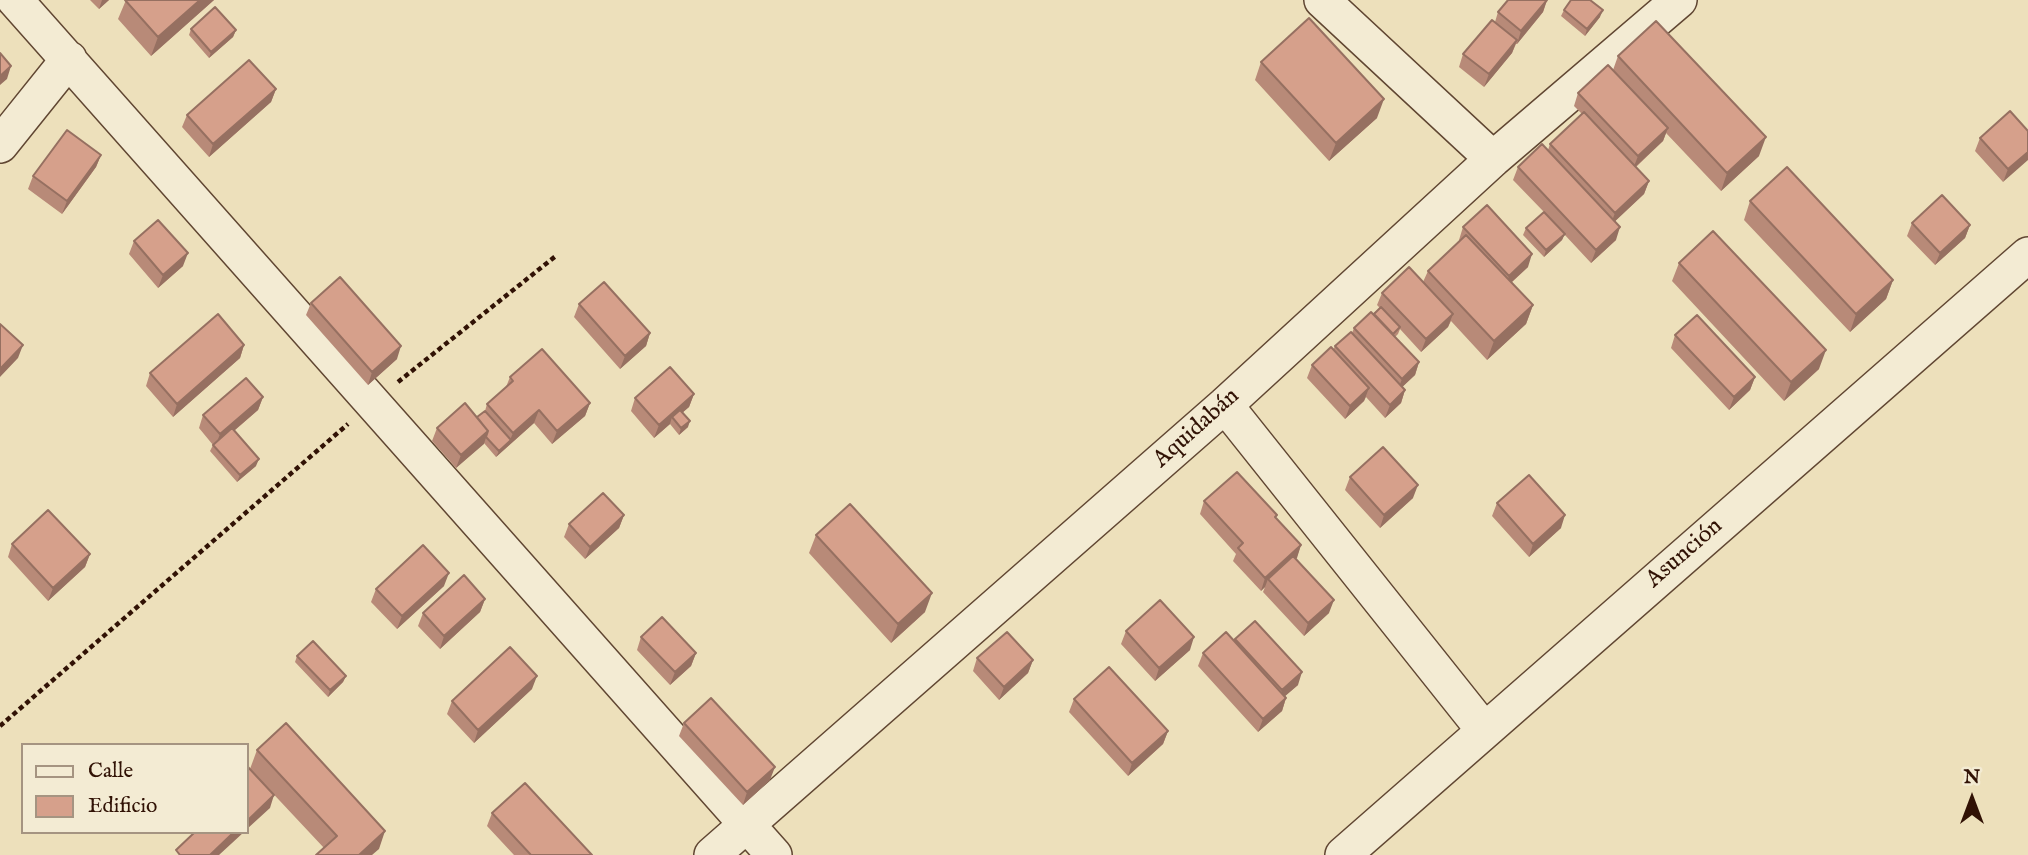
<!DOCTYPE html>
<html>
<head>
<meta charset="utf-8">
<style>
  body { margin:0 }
  #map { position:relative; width:2028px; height:855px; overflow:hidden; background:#ede0bb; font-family:"IM FELL English",serif }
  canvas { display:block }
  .legend { position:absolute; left:21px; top:743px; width:228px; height:91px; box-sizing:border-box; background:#f3ebd3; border:2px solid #a59481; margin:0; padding:9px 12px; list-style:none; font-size:21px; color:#311205 }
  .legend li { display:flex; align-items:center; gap:14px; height:35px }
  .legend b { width:35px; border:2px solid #a59481 }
  .north { position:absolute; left:1937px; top:764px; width:70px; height:70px; -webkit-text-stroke:5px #f3ebd3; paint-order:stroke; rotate:0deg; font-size:19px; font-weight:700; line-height:28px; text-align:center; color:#311205 }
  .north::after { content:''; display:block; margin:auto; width:24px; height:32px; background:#311205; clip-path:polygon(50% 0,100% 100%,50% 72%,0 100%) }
</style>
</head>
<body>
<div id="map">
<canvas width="2028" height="855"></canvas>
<ul class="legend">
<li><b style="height:9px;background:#f3ebd3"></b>Calle</li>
<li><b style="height:19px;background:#d6a08b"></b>Edificio</li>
</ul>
<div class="north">N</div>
</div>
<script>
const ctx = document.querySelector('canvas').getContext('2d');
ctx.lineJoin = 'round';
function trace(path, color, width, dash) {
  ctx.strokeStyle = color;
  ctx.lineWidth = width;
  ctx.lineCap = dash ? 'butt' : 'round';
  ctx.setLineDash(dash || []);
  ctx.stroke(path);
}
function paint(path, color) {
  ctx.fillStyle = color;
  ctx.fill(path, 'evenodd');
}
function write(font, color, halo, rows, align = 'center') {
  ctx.font = font + ' "IM FELL English",serif';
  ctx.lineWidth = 5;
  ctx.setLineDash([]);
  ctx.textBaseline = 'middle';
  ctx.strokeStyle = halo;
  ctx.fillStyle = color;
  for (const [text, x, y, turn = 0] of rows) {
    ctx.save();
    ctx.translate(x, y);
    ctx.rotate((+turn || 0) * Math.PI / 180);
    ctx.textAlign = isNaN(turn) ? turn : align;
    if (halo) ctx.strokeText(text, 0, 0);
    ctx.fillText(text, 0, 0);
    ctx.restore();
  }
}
const path = new Path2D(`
  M398,382L557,255
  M0,726L348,424`);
const minor = new Path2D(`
  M15,0L774,855
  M1322,0L1493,159
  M0,145L69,59
  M1225,405L1484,730
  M712,855L1225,405L1493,159L1679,0
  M1343,855L2028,255`);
const wall = new Path2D(`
  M90,0H109L99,9Z
  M126,0H214L151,56L118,19Z
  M1547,0L1543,12L1517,44H1516L1512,53L1484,87L1459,67L1463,54L1495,22L1498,12Z
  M1564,10L1600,17L1585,36L1561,16Z
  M191,29L236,30L233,37L209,58L189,35Z
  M1618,56L1759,156L1721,191L1666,133L1663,141L1636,167L1649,181L1644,194L1615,221L1616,240L1591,263L1564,234L1562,240L1544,257L1523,235L1526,228L1544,212L1513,180L1518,167L1548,150L1550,144L1582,114L1574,106L1578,93L1613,70Z
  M1261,62L1377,118L1329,161L1255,80Z
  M276,89L271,102L209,157L182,127L187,115Z
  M2028,131L2003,182L1975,151L1980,138Z
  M101,155L96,167L62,214L28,189L33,176Z
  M1750,201L1893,280L1886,299L1850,332L1744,220Z
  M1912,223L1970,225L1965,238L1935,265L1907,236Z
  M1463,227L1528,267L1511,283L1533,305L1526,324L1487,360L1451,321L1448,327L1421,352L1400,329L1398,334L1395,337L1419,362L1415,375L1402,387L1405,390L1401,403L1385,418L1366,397L1364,401L1345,419L1307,378L1312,365L1333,350L1335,346L1352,333L1354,328L1380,308L1377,305L1382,293L1423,282L1428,271L1460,241L1459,240Z
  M134,241L183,266L158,288L129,254Z
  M1679,263L1819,369L1784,401L1672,281Z
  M311,303L397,359L368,385L306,315Z
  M579,304L650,333L646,346L620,369L574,317Z
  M1675,335L1755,377L1750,390L1729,410L1671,348Z
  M244,345L240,358L173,417L146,386L150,373Z
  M510,377L590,403L585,416L552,444L534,423L496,457L484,443L456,468L432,441L437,428L477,417L485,411L487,404L506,387Z
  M694,394L689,407L683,412L688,427L679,435L670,424L654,438L631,411L635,398Z
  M263,397L258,410L234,431L256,466L237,482L210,451L213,445L199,428L203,415Z
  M1350,477L1413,498L1380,528L1345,490Z
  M1204,501L1277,515L1276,518L1301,545L1296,559L1329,613L1304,636L1263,592L1265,587L1261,591L1233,561L1236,554L1200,514Z
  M1497,503L1561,528L1529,557L1492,516Z
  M624,515L619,528L585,559L564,537L569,524Z
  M816,535L925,612L891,643L809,553Z
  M12,544L90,554L85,567L48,601L8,557Z
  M444,586L397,629L371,602L376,589Z
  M485,599L480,612L440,649L418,626L423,613Z
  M1126,631L1190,650L1155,681L1121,644Z
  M641,637L696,653L691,666L670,685L637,650Z
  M1235,639L1298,685L1285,696L1286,698L1282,711L1258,732L1198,666L1203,653L1235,641Z
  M297,656L346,676L343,682L328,697L295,662Z
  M977,658L1033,660L1028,673L999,700L973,671Z
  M532,689L474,743L447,714L452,701Z
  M1074,699L1168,731L1163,744L1128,776L1069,712Z
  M684,723L770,780L743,805L679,736Z
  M257,750L379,849L324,848L250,769Z
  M492,813L592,855H514L487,826Z`);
const shadedWall = new Path2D(`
  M102,0H109L99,9Z
  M200,0H214L151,56L158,37Z
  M1547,0L1543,12L1517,44L1521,31Z
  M1603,10L1600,17L1585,36L1587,29Z
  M236,30L233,37L209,58L211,52Z
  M1517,40L1512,53L1484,87L1489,74Z
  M11,66L7,79L0,85V76Z
  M276,89L271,102L209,157L213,144Z
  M1384,99L1377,118L1329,161L1336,143Z
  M1668,128L1663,141L1633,169L1638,156Z
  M1766,137L1759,156L1721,191L1727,173Z
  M2028,152V160L2003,182L2008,169Z
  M101,155L96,167L62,214L67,201Z
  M1649,181L1644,194L1610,226L1615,213Z
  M1970,225L1965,238L1935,265L1940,253Z
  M1620,227L1616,240L1591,263L1596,250Z
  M1565,234L1562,240L1544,257L1546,250Z
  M188,253L183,266L158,288L163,275Z
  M1532,254L1528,267L1504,289L1509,276Z
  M1893,280L1886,299L1850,332L1856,314Z
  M1533,305L1526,324L1487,360L1494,341Z
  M1453,314L1448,327L1421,352L1426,339Z
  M650,333L646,346L620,369L625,356Z
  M23,345L18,358L0,377V369Z
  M244,345L240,358L173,417L177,404Z
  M401,346L397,359L368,385L372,372Z
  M1826,350L1819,369L1784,401L1791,382Z
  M1419,362L1415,375L1397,392L1402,379Z
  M1755,377L1750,390L1729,410L1734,397Z
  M1369,388L1364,401L1345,419L1350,406Z
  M1405,390L1401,403L1385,418L1390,405Z
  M694,394L689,407L674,420L672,417L670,424L654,438L659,425Z
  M263,397L258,410L215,447L220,434Z
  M590,403L585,416L552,444L557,431Z
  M539,410L534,423L496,457L499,451L510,440L513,433Z
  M690,421L688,427L679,435L681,428Z
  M488,431L484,444L456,468L461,455Z
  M259,459L256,466L237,482L240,475Z
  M1418,485L1413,498L1380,528L1384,515Z
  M624,515L619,528L585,559L590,547Z
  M1565,515L1561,528L1529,557L1533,544Z
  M1301,545L1297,558L1271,582L1268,579L1265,587L1261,591L1265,578Z
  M90,554L85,567L48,601L53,588Z
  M449,573L444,586L397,629L402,616Z
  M932,593L925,612L891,643L898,624Z
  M485,599L480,612L440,649L444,636Z
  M1334,600L1329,613L1304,636L1308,623Z
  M1194,637L1190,650L1155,681L1159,668Z
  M696,653L691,666L670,685L675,672Z
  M1033,660L1028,673L999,700L1004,687Z
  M1302,672L1298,685L1277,703L1282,690Z
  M346,676L343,682L328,697L330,690Z
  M537,676L532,689L474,743L478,730Z
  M1286,698L1282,711L1258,732L1263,719Z
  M1168,731L1163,744L1128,776L1132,763Z
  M775,767L770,780L743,805L747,792Z
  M274,795L270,808L247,829V821Z
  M385,831L379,849L372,855H359Z
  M234,832H244L219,855H210Z`);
const building = new Path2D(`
  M125,0H200L158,37Z
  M1508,0H1547L1521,31L1498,12Z
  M1571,0H1590L1603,10L1587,29L1564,10Z
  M215,7L236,30L211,52L191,29Z
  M1309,18L1384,99L1336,143L1261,62Z
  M1492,20L1517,40L1489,74L1463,54Z
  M1656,21L1766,137L1727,173L1618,56Z
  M0,53L11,66L0,76Z
  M249,60L276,89L213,144L187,115Z
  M1608,65L1668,128L1638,156L1578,93Z
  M2010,111L2028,131V152L2008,169L1980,138Z
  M1584,112L1649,181L1615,213L1550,144Z
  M67,130L101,155L67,201L33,176Z
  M1542,144L1620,227L1596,250L1518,167Z
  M1787,167L1893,280L1856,314L1750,201Z
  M1942,195L1970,225L1940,253L1912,223Z
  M1487,205L1532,254L1509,276L1463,227Z
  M1544,212L1565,234L1546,250L1526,228Z
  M158,220L188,253L163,275L134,241Z
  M1713,231L1826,350L1791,382L1679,263Z
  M1466,235L1533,305L1494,341L1428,271Z
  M1409,267L1453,314L1426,339L1382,293Z
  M340,277L401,346L372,372L311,303Z
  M604,282L650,333L625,356L579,304Z
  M1381,307L1400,327L1393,334L1374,314Z
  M1371,312L1419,362L1402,379L1354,328Z
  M218,314L244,345L177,404L150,373Z
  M1697,315L1755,377L1734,397L1675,335Z
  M0,324L23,345L0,369Z
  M1351,332L1405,390L1390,405L1335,346Z
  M1331,347L1369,388L1350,406L1312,365Z
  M542,349L590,403L557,431L539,410L513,433L487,404L513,381L510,377Z
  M670,367L694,394L659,425L635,398Z
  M246,378L263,397L220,434L203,415Z
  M465,403L488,431L461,455L437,428Z
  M680,410L690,421L681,428L672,417Z
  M485,411L511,440L499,451L486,437L488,431L477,417Z
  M232,428L259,459L240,475L213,445Z
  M1383,447L1418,485L1384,515L1350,477Z
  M1237,472L1277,515L1275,517L1301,545L1265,578L1238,548L1243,543L1204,501Z
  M1529,475L1565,515L1533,544L1497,503Z
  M603,493L624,515L590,547L569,524Z
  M850,504L932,593L898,624L816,535Z
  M48,510L90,554L53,588L12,544Z
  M423,545L449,573L402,616L376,589Z
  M1293,556L1334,600L1308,623L1268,579Z
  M464,575L485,599L444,636L423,613Z
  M1160,600L1194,637L1159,668L1126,631Z
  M662,617L696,653L675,672L641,637Z
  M1255,621L1302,672L1282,690L1235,639Z
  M1007,632L1033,660L1004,687L977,658Z
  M1226,632L1286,698L1263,719L1203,653Z
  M313,641L346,676L330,690L297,656Z
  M510,647L537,676L478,730L452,701Z
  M1109,667L1168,731L1132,763L1074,699Z
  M711,698L775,767L747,792L684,723Z
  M286,723L385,831L359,855H316L337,836L257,750Z
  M247,766L274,795L247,821Z
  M525,783L592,855H531L492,813Z
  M195,832H234L210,855H180L176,850Z`);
const streetNames = [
  ["Aquidabán",1197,429,-42],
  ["Asunción",1685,554,-41]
];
trace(minor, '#604632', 38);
trace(path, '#311205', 4.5, [5, 3.5]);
trace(minor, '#f3ebd3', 35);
paint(wall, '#b88a78');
paint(shadedWall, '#967061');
paint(building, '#d6a08b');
trace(building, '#967061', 2);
write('24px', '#311205', '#f3ebd3', streetNames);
</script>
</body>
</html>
